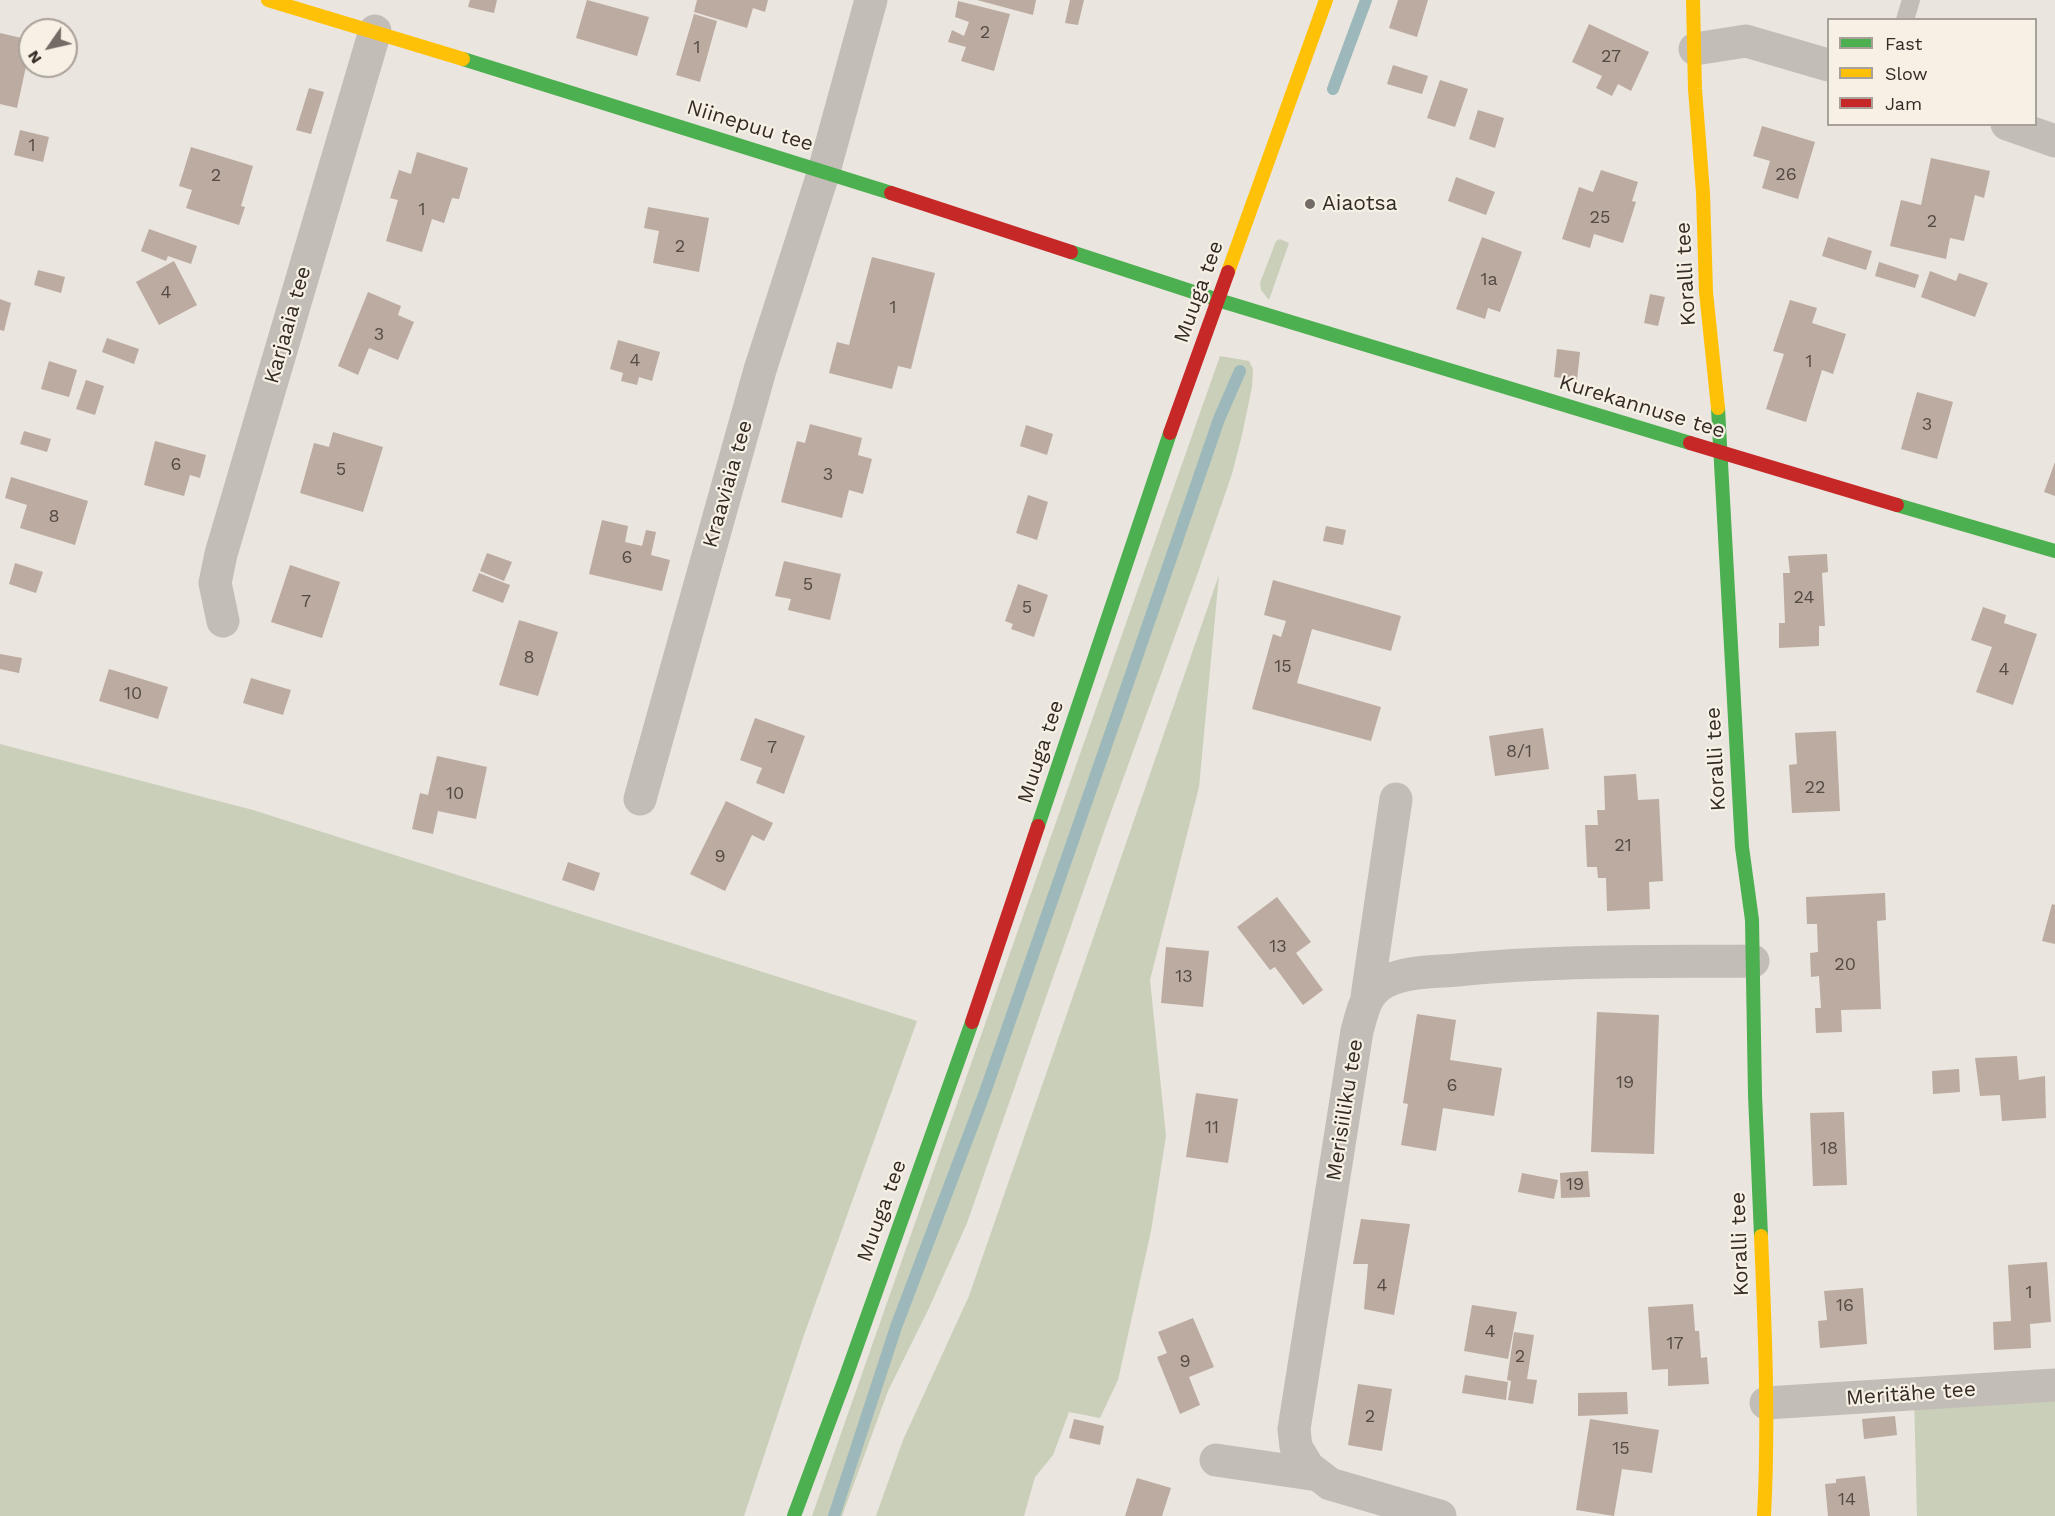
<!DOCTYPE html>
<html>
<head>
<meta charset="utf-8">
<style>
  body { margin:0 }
  #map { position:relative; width:2055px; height:1516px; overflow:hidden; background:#eae5de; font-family:"Work Sans",sans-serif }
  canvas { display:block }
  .legend { position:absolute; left:1827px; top:18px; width:210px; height:108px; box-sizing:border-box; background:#f7f0e5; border:2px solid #a9a199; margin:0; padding:8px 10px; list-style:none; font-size:18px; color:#332b26 }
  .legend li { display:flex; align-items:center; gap:12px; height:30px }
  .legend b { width:30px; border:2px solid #a9a199 }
  .north { position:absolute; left:18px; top:18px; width:60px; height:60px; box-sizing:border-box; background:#f7f0e5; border:2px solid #a9a199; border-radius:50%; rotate:236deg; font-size:16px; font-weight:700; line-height:24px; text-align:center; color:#332b26 }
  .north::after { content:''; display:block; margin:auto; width:21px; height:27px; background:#736c66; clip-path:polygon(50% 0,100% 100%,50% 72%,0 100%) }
</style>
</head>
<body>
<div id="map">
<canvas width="2055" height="1516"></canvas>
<ul class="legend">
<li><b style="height:8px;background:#4caf50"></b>Fast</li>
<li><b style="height:8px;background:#ffc107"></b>Slow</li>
<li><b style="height:8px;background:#c62828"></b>Jam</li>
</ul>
<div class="north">N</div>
</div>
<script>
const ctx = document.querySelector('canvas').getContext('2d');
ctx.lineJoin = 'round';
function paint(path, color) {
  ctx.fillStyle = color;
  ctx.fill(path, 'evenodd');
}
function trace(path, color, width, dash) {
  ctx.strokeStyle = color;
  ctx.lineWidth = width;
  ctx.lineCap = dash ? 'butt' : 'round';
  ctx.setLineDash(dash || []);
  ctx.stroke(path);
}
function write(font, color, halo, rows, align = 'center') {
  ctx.font = font + ' "Work Sans",sans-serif';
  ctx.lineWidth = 4.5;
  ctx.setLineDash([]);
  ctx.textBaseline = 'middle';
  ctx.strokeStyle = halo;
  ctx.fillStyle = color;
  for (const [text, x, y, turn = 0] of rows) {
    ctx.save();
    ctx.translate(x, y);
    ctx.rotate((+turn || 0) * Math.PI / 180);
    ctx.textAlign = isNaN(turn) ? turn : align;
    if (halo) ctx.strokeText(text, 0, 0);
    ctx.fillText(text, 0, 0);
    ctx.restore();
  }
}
const green = new Path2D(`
  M1280,239L1289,243L1269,300L1261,290L1260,283L1276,241Z
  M1220,356L1249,361L1253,369L1252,387L1242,435L1232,474L1196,578L1107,823L967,1223L929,1308L888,1391L842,1516H812Z
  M1219,575L1199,787L1150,980L1166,1136L1151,1231L1118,1380L1100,1418L1069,1412L1053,1455L1035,1477L1024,1516H876L903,1440L969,1296Z
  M0,744L253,810L917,1021L804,1335L744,1516H0Z
  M2055,1384V1516H1917L1914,1394Z`);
const stream = new Path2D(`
  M1333,89L1366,0
  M834,1516L896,1327L984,1095L1121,703L1219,419L1240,371`);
const building = new Path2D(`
  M470,0H497L494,13L468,7Z
  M587,0L649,17L637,56L576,38Z
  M697,0H768L765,12L753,8L747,28L694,12Z
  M977,0H1036L1033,15Z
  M1070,0H1084L1078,25L1065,23Z
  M1398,0H1428L1417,37L1389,28Z
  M958,1L1010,14L994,71L961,61L966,47L948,42L952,30L964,36L969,22L955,17Z
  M694,14L717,21L700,82L676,75Z
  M1589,24L1649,52L1631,91L1618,84L1612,96L1596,88L1602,76L1572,62Z
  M0,33L30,40V48L17,108L0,104Z
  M1393,65L1428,76L1422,94L1387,84Z
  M1440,80L1468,89L1455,127L1427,118Z
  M309,88L324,92L311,134L296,130Z
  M1478,110L1504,118L1495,148L1469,139Z
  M1762,126L1815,142L1798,199L1762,188L1770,161L1753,156Z
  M20,130L49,137L43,162L14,155Z
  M191,147L253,166L241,206L245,207L239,225L186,208L192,190L179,186Z
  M417,152L468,168L459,199L452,198L444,223L432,219L422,252L386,241L398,200L390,198L399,170L411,174Z
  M1931,158L1990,171L1984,198L1975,195L1964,241L1950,238L1946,259L1890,246L1901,200L1921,205Z
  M1601,170L1638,182L1632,201L1636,202L1623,243L1594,234L1590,248L1562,239L1579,187L1593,192Z
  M1456,177L1495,192L1486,215L1448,201Z
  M648,207L709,218L699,272L653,263L659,231L644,228Z
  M149,229L197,246L191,264L168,256L166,261L141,251Z
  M1482,237L1522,252L1500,312L1488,308L1485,319L1456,309Z
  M1828,237L1872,251L1866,270L1822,256Z
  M872,257L935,273L911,369L898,366L892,389L829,373L837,342L849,345Z
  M174,261L197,305L159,325L136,282Z
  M1879,262L1919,275L1915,288L1875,276Z
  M38,270L65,277L61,293L34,285Z
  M1930,271L1956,281L1959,273L1988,283L1975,317L1921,297Z
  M368,292L401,306L398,315L414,322L398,360L369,348L358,375L338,366Z
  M1650,294L1665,297L1658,326L1644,323Z
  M0,299L11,303L4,331L0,330Z
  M1790,300L1817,308L1812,323L1846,334L1833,374L1822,370L1806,422L1766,409L1784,354L1773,351Z
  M107,338L139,349L134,364L102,352Z
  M618,340L660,352L652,381L639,377L637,385L621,381L623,373L610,369Z
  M1557,349L1580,352L1577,380L1554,377Z
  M49,361L77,370L69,397L41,389Z
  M86,380L104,386L95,415L76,409Z
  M1917,392L1953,402L1937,459L1901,449Z
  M810,424L862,438L858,455L872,459L863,494L849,490L842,518L781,502L797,441L805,443Z
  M1026,425L1053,434L1047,455L1020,446Z
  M24,431L51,439L47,452L20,444Z
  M333,432L383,447L363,512L300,493L314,443L329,447Z
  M155,441L206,455L200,478L190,475L184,496L144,485Z
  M2055,462V496L2044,492Z
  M11,477L88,501L75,545L20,528L27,505L5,498Z
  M1028,495L1048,502L1037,540L1016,533Z
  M602,520L628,526L625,542L642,546L646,530L656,532L651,555L670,560L662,591L589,574Z
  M1326,526L1346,530L1343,545L1323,541Z
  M487,553L512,562L504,581L480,571Z
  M1827,554L1828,572L1822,573L1825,626H1819V646L1779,648V623H1785L1783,573H1790L1788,556Z
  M784,561L841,574L830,620L788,610L791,599L775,596Z
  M15,563L43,572L36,593L9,584Z
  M290,565L340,582L322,638L271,622Z
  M479,573L510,585L503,603L472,591Z
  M1273,580L1401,616L1391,651L1312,629L1297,683L1381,707L1371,741L1252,709L1273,634L1281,637L1286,621L1264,615Z
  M1018,584L1048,595L1034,637L1011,629L1013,624L1005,621Z
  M1983,607L2006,615L2004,623L2037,634L2013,705L1976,692L1992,647L1971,640Z
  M519,620L558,632L538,696L499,685Z
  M0,654L22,658L19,673L0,669Z
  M109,669L168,687L158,719L99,701Z
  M251,678L291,690L283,715L243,703Z
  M755,718L805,736L784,794L756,783L762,768L740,760Z
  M1543,728L1549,769L1495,776L1489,736Z
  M1836,731L1840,811L1792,813L1789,765L1797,764L1795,733Z
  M437,756L487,767L476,819L438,811L433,834L412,829L420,793L428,795Z
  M1636,774L1638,800L1659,799L1663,881L1649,882L1650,909L1607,911L1606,878H1598L1597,867H1587L1585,825H1598L1597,810H1605L1604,776Z
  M726,801L773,823L764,841L752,835L725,891L690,874Z
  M568,862L600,873L594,891L562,880Z
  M1885,893L1886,920L1877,921L1881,1009L1841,1010L1842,1032L1816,1033L1815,1008H1821L1819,976L1811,977L1810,953L1818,952L1817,924H1807L1806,897Z
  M1277,897L1311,942L1296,953L1323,990L1303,1005L1275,967L1270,970L1237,927Z
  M2052,904L2055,905V944L2042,941Z
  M1166,947L1209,951L1203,1007L1161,1003Z
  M1597,1012L1659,1015L1654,1154L1591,1152Z
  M1417,1014L1456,1020L1450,1060L1502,1068L1494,1116L1443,1108L1436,1151L1401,1145L1408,1104L1403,1103Z
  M2017,1056L2019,1080L2045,1076L2046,1118L2002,1121L2000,1095L1980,1096L1975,1058Z
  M1959,1069L1960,1092L1933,1094L1932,1071Z
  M1196,1093L1238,1099L1228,1163L1186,1157Z
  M1844,1112L1847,1185L1813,1186L1810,1113Z
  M1588,1171L1590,1197L1561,1198L1560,1173Z
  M1522,1173L1558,1180L1554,1199L1518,1192Z
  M1361,1219L1410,1224L1394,1315L1364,1309L1368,1264H1353Z
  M2047,1262L2051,1322L2030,1324L2031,1348L1994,1350L1993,1322L2011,1321L2008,1265Z
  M1863,1288L1867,1344L1820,1348L1818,1321L1827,1320L1824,1291Z
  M1693,1304L1695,1331H1699L1701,1358L1707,1357L1709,1384L1668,1386V1369L1652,1370L1648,1307Z
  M1472,1305L1517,1312L1508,1359L1464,1351Z
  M1193,1318L1214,1367L1189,1377L1200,1405L1180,1414L1157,1357L1167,1353L1158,1332Z
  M1514,1332L1534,1335L1527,1379L1537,1380L1533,1404L1508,1400L1511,1381L1507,1380Z
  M1465,1375L1508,1382L1506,1400L1462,1393Z
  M1358,1384L1392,1389L1382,1451L1348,1445Z
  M1627,1392L1628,1414L1578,1416V1393Z
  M1895,1416L1897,1435L1864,1439L1862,1419Z
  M1074,1419L1104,1426L1100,1445L1069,1438Z
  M1590,1419L1659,1430L1652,1473L1622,1469L1614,1516L1576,1510Z
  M1865,1476L1870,1516H1828L1825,1484L1836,1483V1479Z
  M1137,1478L1171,1488L1162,1516H1125Z`);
const lane = new Path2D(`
  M1905,20L1911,0`);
const street = new Path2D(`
  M1695,49L1746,41L1828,65
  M2007,124L2055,141
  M223,621L215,583L221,554L375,31
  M640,799L760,370L824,171L871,0
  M1367,997L1396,799
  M1766,1403L2055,1385
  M1216,1460L1318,1475
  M1440,1516L1330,1484L1308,1467L1296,1447L1294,1429L1357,1031C1363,1010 1365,993 1385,982C1406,971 1434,972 1457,970C1555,960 1654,962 1753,961`);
const fast = new Path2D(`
  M463,59L891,193
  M1071,252L1218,300L1690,443
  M1718,408L1742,847L1752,920L1755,1095L1761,1236
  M1897,505L2055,551
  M1038,826L1170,433
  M794,1516L845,1379L972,1022`);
const slow = new Path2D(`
  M268,0L463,59
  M1693,0L1695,89L1703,193L1706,292L1718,408
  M1228,272L1326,0
  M1761,1236C1765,1330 1769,1423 1764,1516`);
const jam = new Path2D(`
  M891,193L1071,252
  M1170,433L1228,272
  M1690,443L1897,505
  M972,1022L1038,826`);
const markers = [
  [1310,204,6,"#736c66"]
];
const numberNames = [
  ["2",985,33],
  ["1",697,48],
  ["27",1611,57],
  ["1",32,146],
  ["26",1786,175],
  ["2",216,176],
  ["1",422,210],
  ["25",1600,218],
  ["2",1932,222],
  ["2",680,247],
  ["1a",1489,280],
  ["4",166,293],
  ["1",893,308],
  ["3",379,335],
  ["4",635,361],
  ["1",1809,362],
  ["3",1927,425],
  ["6",176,465],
  ["5",341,470],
  ["3",828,475],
  ["8",54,517],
  ["6",627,558],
  ["5",808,585],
  ["24",1804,598],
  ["7",306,602],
  ["5",1027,608],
  ["8",529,658],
  ["15",1283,667],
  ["4",2004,670],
  ["10",133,694],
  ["7",772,748],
  ["8/1",1519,752],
  ["22",1815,788],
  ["10",455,794],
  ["21",1623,846],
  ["9",720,857],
  ["13",1278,947],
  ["20",1845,965],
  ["13",1184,977],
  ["19",1625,1083],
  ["6",1452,1086],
  ["11",1212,1128],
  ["18",1829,1149],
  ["19",1575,1185],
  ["4",1382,1286],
  ["1",2029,1293],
  ["16",1845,1306],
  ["4",1490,1332],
  ["17",1675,1344],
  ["2",1520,1357],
  ["9",1185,1362],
  ["2",1370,1417],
  ["15",1621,1449],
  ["14",1847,1500]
];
const streetNames = [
  ["Niinepuu tee",750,126,17],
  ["Koralli tee",1686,274,-93],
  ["Muuga tee",1199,292,-70],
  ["Karjaaia tee",288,325,-74],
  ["Kurekannuse tee",1642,407,17],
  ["Kraaviaia tee",728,484,-74],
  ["Muuga tee",1041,752,-72],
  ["Koralli tee",1716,759,-93],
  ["Merisiiliku tee",1345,1110,-81],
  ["Muuga tee",882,1211,-70],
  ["Koralli tee",1740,1244,-92],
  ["Meritähe tee",1911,1394,-4]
];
const poiNames = [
  ["Aiaotsa",1322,204]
];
paint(green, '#c9cfb9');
trace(stream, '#9cb8ba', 12);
paint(building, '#bcaba1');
trace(lane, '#c3bdb7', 18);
trace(street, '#c3bdb7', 33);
trace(fast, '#4caf50', 14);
trace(slow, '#ffc107', 14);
trace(jam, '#c62828', 14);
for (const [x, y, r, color] of markers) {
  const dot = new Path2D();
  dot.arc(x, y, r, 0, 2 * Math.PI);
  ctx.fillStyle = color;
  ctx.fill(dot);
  trace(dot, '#f7f0e5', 2);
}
write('18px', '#554b45', null, numberNames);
write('21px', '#332b26', '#f7f0e5', streetNames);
write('21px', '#332b26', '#f7f0e5', poiNames, 'left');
</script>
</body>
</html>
